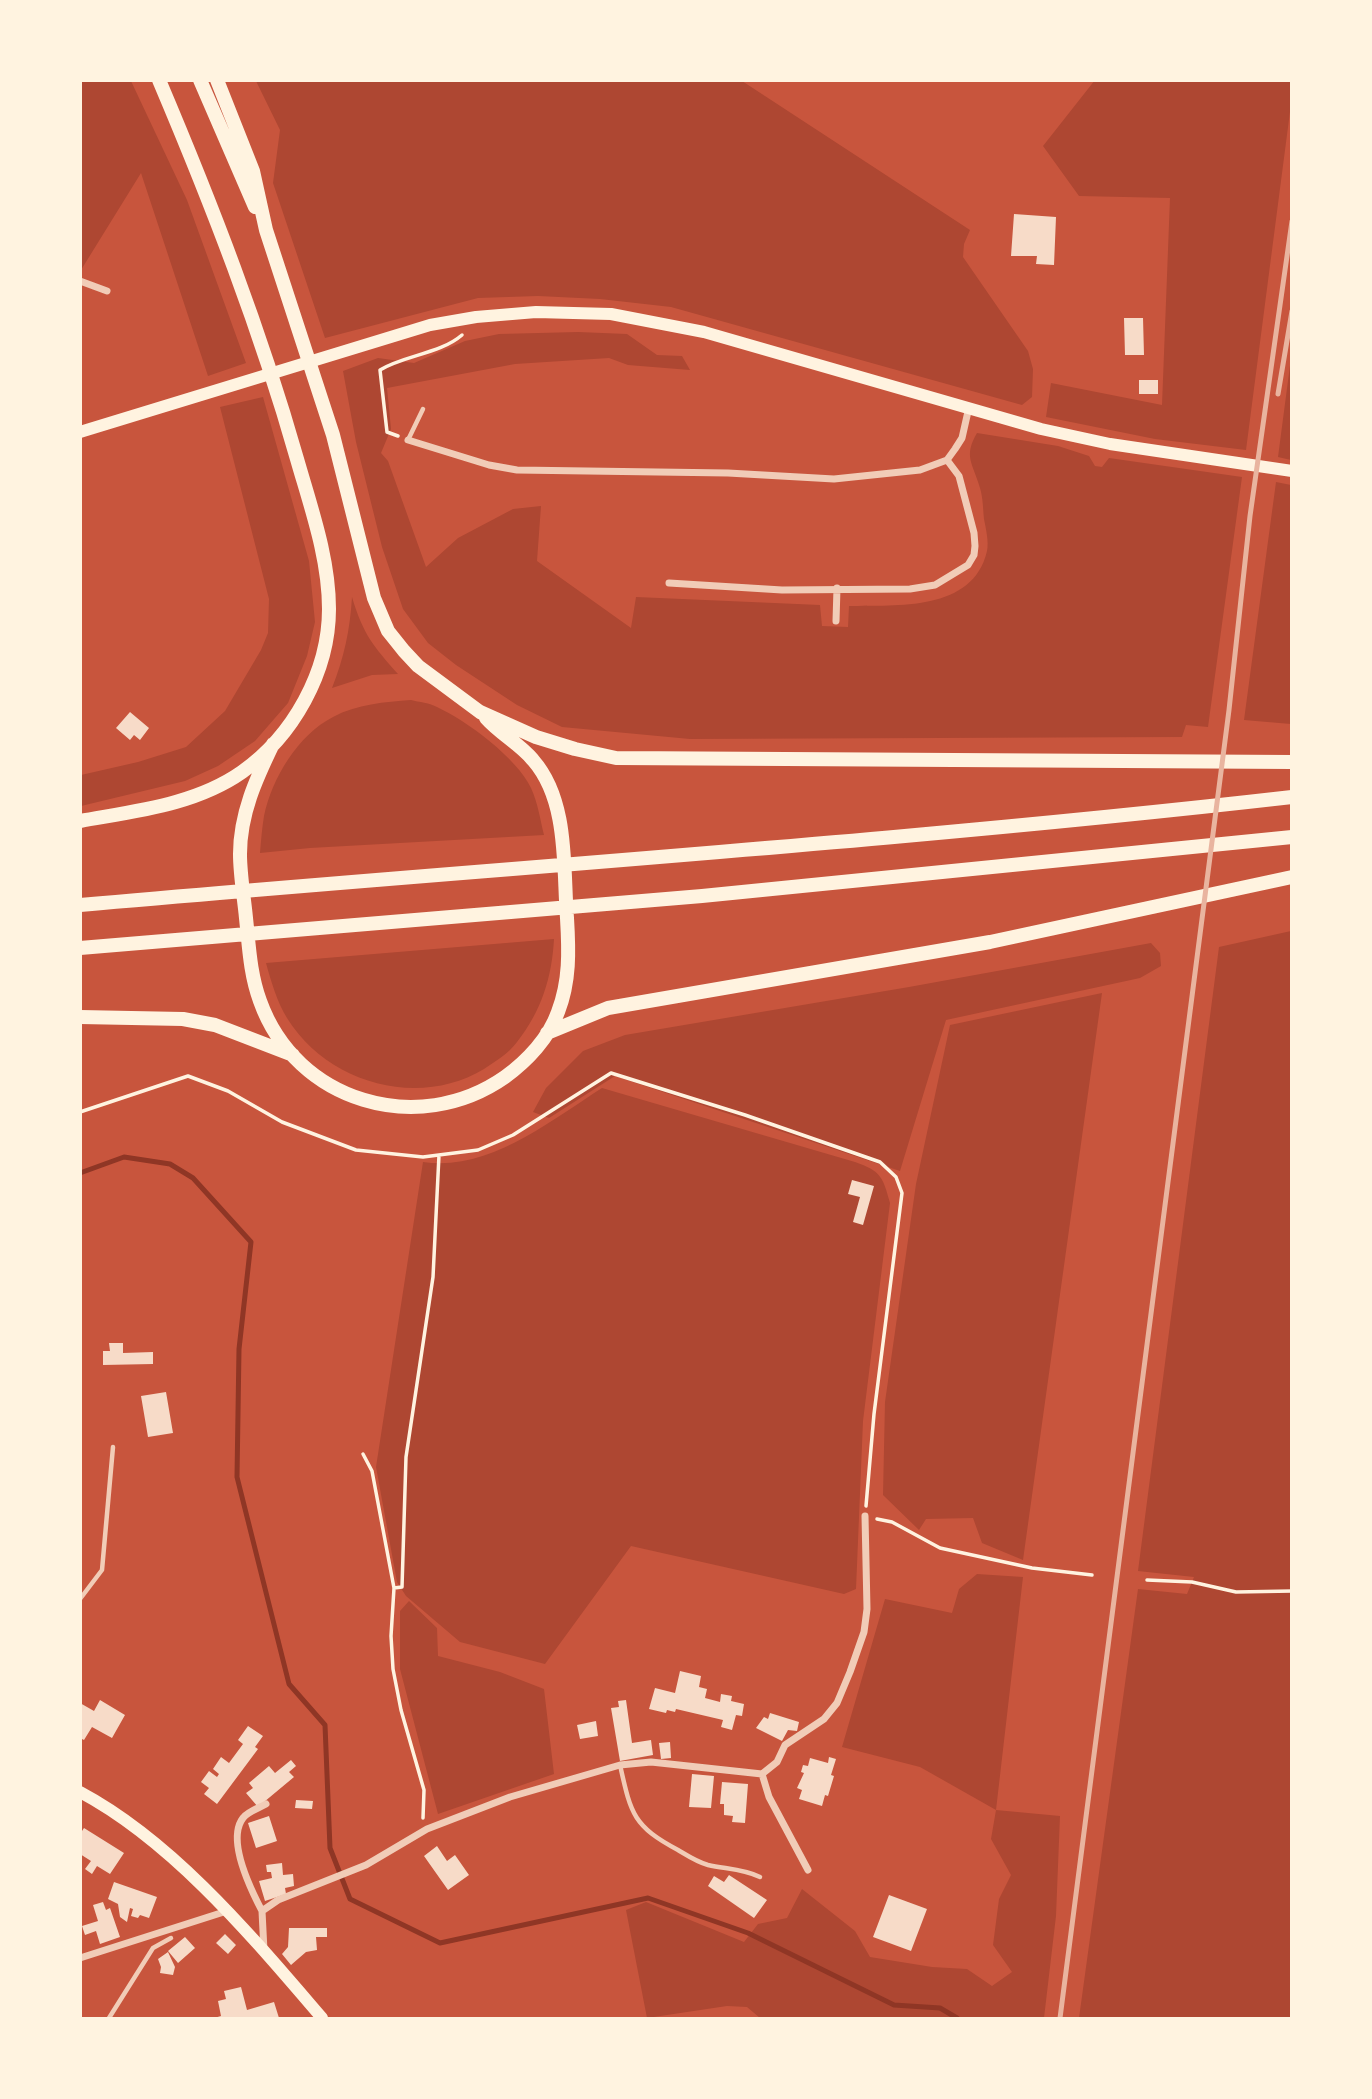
<!DOCTYPE html>
<html>
<head>
<meta charset="utf-8">
<style>
  body { margin:0 }
  #map { position:relative; width:1372px; height:2099px; overflow:hidden; background:#c8553d; font-family:"Golos Text",sans-serif }
  canvas { display:block }
  .frame { position:absolute; inset:0; border:82px solid #fff3e0; pointer-events:none }
</style>
</head>
<body>
<div id="map">
<canvas width="1372" height="2099"></canvas>
<div class="frame"></div>
</div>
<script>
const ctx = document.querySelector('canvas').getContext('2d');
ctx.lineJoin = 'round';
function paint(path, color) {
  ctx.fillStyle = color;
  ctx.fill(path, 'evenodd');
}
function trace(path, color, width, dash) {
  ctx.strokeStyle = color;
  ctx.lineWidth = width;
  ctx.lineCap = dash ? 'butt' : 'round';
  ctx.setLineDash(dash || []);
  ctx.stroke(path);
}
const green = new Path2D(`
  M1095,80L1291,81V104L1246,450L1155,439L1046,417L1051,383L1162,405L1170,198L1079,196L1043,146Z
  M80,81H131L187,200L246,363L208,376L141,173L81,270Z
  M256,81H742L970,230L964,244L963,257L1028,351L1033,369L1032,397L1022,405L671,307L600,299L538,296L478,298L325,338L273,183L280,130Z
  M578,332L627,334L657,355L682,356L690,370L628,365L609,358L515,364L387,388L391,429L381,453L388,461L426,567L458,538L513,509L541,506L537,561L631,628L636,597L820,605L822,626L848,627L849,606C896,605 973,612 987,551C989,542 986,529 984,519C983,509 983,498 980,488C973,463 963,457 977,433L1058,446L1089,456L1095,466L1102,467L1109,458L1242,477L1208,727L1186,725L1182,737L690,739L562,727L517,705L456,665L428,643L403,609L382,547L356,442L343,371L378,358L414,363L465,341L499,334Z
  M1291,358V460L1278,457Z
  M263,397L309,561L315,622L307,656L288,703L255,741L218,766L185,781L81,806V775L138,762L186,747L225,711L261,650L268,633L269,599L220,407Z
  M1276,482L1291,485V724L1244,720Z
  M352,597C363,634 373,646 398,674L372,675L332,688C344,658 350,630 352,597Z
  M411,700C419,702 430,703 437,707C467,721 517,758 531,788C538,803 540,819 544,835L310,848L260,853C261,841 262,828 264,816C272,778 298,735 333,717C357,704 385,702 411,700Z
  M1291,931V2018H1079L1138,1589L1187,1594L1194,1577L1138,1571L1219,947Z
  M554,939C552,977 541,1012 517,1042C508,1054 496,1061 484,1069C418,1109 327,1083 287,1018C277,1002 271,981 266,963Z
  M1151,943L1160,953L1161,966L1140,978L946,1020L900,1171L615,1076L549,1118L533,1112L546,1088L583,1051L625,1035L909,987Z
  M1102,993L1023,1560L982,1543L973,1518L926,1519L919,1530L883,1495L885,1402L916,1184L950,1025Z
  M602,1088L855,1162C881,1171 883,1177 890,1203L863,1421L856,1589L844,1594L631,1546L545,1664L460,1642L406,1596L397,1582L376,1467L423,1162C488,1172 550,1121 602,1088Z
  M977,1574L1023,1577L996,1810L1060,1816L1056,1916L1044,2018H760L747,2007L727,2006L647,2018L626,1910L646,1902L744,1942L758,1924L787,1918L802,1889L855,1931L870,1957L932,1967L967,1969L992,1986L1012,1972L993,1945L999,1899L1011,1875L991,1839L996,1810L920,1767L842,1747L885,1599L952,1613L959,1589Z
  M409,1601L437,1628L438,1656L500,1672L544,1689L554,1774L438,1814L400,1669V1611Z`);
const stream = new Path2D(`
  M80,1173L124,1157L170,1164L193,1178L251,1242L239,1349L237,1477L289,1684L325,1725L330,1848L350,1899L440,1943L648,1898L748,1933L894,2005L940,2008L957,2018`);
const building = new Path2D(`
  M1014,214L1056,217L1054,265L1036,264L1037,256H1011Z
  M1124,318H1143L1144,355H1125Z
  M1139,380H1158V394H1139Z
  M130,712L149,728L140,740L134,735L130,740L116,728Z
  M852,1180L874,1186L863,1225L853,1222L860,1197L848,1194Z
  M109,1343H123V1353L153,1352V1364L103,1365V1351H110Z
  M166,1392L173,1433L148,1437L141,1396Z
  M680,1671L701,1676L699,1687L707,1689L705,1698L720,1702L721,1694L732,1696L731,1701L744,1704L742,1716L736,1715L732,1730L721,1727L723,1720L676,1709L675,1712L667,1710L666,1713L649,1709L655,1688L675,1693Z
  M100,1700L125,1715L112,1738L92,1727L84,1740L80,1738V1703L94,1711Z
  M626,1700L632,1743L651,1740L653,1755L620,1761L611,1708L619,1707L618,1701Z
  M770,1713L799,1722L797,1731L788,1730L782,1741L756,1728L764,1717L768,1719Z
  M596,1721L598,1736L580,1739L577,1725Z
  M248,1726L263,1736L255,1747L258,1749L217,1804L204,1794L209,1788L201,1782L209,1771L217,1777L219,1774L213,1769L221,1757L229,1763L243,1744L238,1740Z
  M670,1742L671,1758L661,1759L659,1743Z
  M829,1757L836,1759L831,1775L834,1776L828,1796L825,1795L822,1806L799,1799L802,1790L797,1788L804,1773L801,1772L803,1765L808,1766L810,1758L828,1763Z
  M291,1760L296,1766L289,1772L294,1777L258,1807L246,1793L253,1788L249,1783L269,1766L275,1773Z
  M692,1774L714,1776L711,1808L689,1807Z
  M722,1782L748,1784L745,1823L732,1822L733,1816L724,1815V1804H720Z
  M296,1800L313,1801L312,1809L295,1808Z
  M269,1816L277,1841L256,1848L248,1823Z
  M84,1828L124,1853L110,1874L97,1866L92,1874L85,1869L91,1861L80,1854V1834Z
  M437,1846L447,1861L455,1855L469,1875L448,1890L424,1856Z
  M282,1863L283,1875L293,1874L294,1886L285,1888L286,1894L265,1901L259,1881L272,1878L271,1872H267L266,1865Z
  M729,1875L767,1900L754,1918L708,1886L714,1876L724,1882Z
  M114,1882L157,1897L149,1918L140,1915L138,1918L131,1916L133,1909L130,1908L127,1922L120,1917L118,1904L108,1899Z
  M889,1895L927,1909L911,1951L873,1937Z
  M103,1902L106,1910L110,1908L120,1937L100,1944L96,1931L85,1935L82,1926L98,1921L93,1905Z
  M289,1928H327V1937H316L317,1950L306,1952L291,1965L282,1954L288,1947Z
  M225,1934L236,1945L228,1954L216,1943Z
  M185,1937L195,1948L178,1963L168,1951Z
  M168,1952L175,1967L173,1975L160,1973L161,1967L158,1959Z
  M241,1987L247,2010L274,2002L279,2018H214L221,2016L218,2001L226,1999L224,1991Z`);
const path = new Path2D(`
  M398,436L387,432L380,370C405,355 440,354 462,335
  M80,1112L188,1076L228,1091L282,1122L356,1150L423,1157L478,1150L513,1135L611,1073L745,1115L880,1162L896,1177L902,1193L874,1414L866,1506
  M363,1454L372,1471L394,1588L391,1636L393,1669L401,1710L424,1790L423,1818
  M877,1519L892,1522L940,1548L1032,1568L1092,1575
  M1147,1580L1192,1582L1236,1592L1292,1591
  M394,1588L402,1587L406,1457L433,1277L439,1155`);
const service = new Path2D(`
  M408,440L423,409
  M80,1599L102,1570L113,1447
  M620,1765C631,1814 633,1826 678,1850C688,1856 697,1862 708,1865C726,1869 744,1869 760,1877
  M109,2018L153,1948L171,1938`);
const minor = new Path2D(`
  M80,281L107,291
  M408,440L489,465L517,470L728,473L834,479L920,470L947,460L955,449L962,438L969,407
  M669,583L782,590L910,589L935,585L968,565L974,555L975,546L974,533L959,476L947,460
  M836,621L837,588
  M808,1870L769,1797L762,1774L777,1762L785,1745L824,1719L837,1703L850,1672L864,1632L867,1609L865,1516
  M262,1911C251,1890 226,1840 243,1818C247,1812 259,1808 266,1804
  M264,1951L262,1911L278,1900L366,1865L427,1829L510,1797L620,1765L651,1762L762,1774
  M80,1958L227,1911`);
const secondary = new Path2D(`
  M80,432L430,325L476,317L536,312L611,314L704,332L1041,429L1110,444L1292,471
  M80,1792C174,1842 254,1939 322,2018`);
const motorway = new Path2D(`
  M200,80L255,207
  M217,80L253,171L266,230L333,435L374,598L388,631L404,651L418,666L480,712L536,737L575,749L616,758L1292,762
  M273,744C256,779 240,814 240,854C240,875 244,897 246,918C249,946 250,974 260,1001C296,1102 418,1138 505,1077C527,1061 549,1038 558,1012C570,981 569,951 567,918C563,868 569,801 533,760C520,744 500,734 486,718
  M80,821C135,811 195,805 242,772C293,736 329,672 329,609C329,558 311,508 297,459C260,329 212,205 159,80
  M80,905C484,869 889,843 1292,797
  M80,948L702,896L1292,837
  M80,1017L183,1019L215,1025L293,1055
  M547,1033L608,1008L990,942L1292,877`);
const rail = new Path2D(`
  M1278,394L1292,311
  M1060,2018L1229,710L1250,516L1292,221`);
paint(green, '#ae4732');
trace(stream, '#8f3625', 5);
paint(building, '#f7dbc8');
trace(path, '#fff3e0', 3.5);
trace(service, '#f1ccb7', 4.5);
trace(minor, '#f1ccb7', 7);
trace(secondary, '#fff3e0', 12);
trace(motorway, '#fff3e0', 14);
trace(rail, '#e9b49f', 5);
</script>
</body>
</html>
